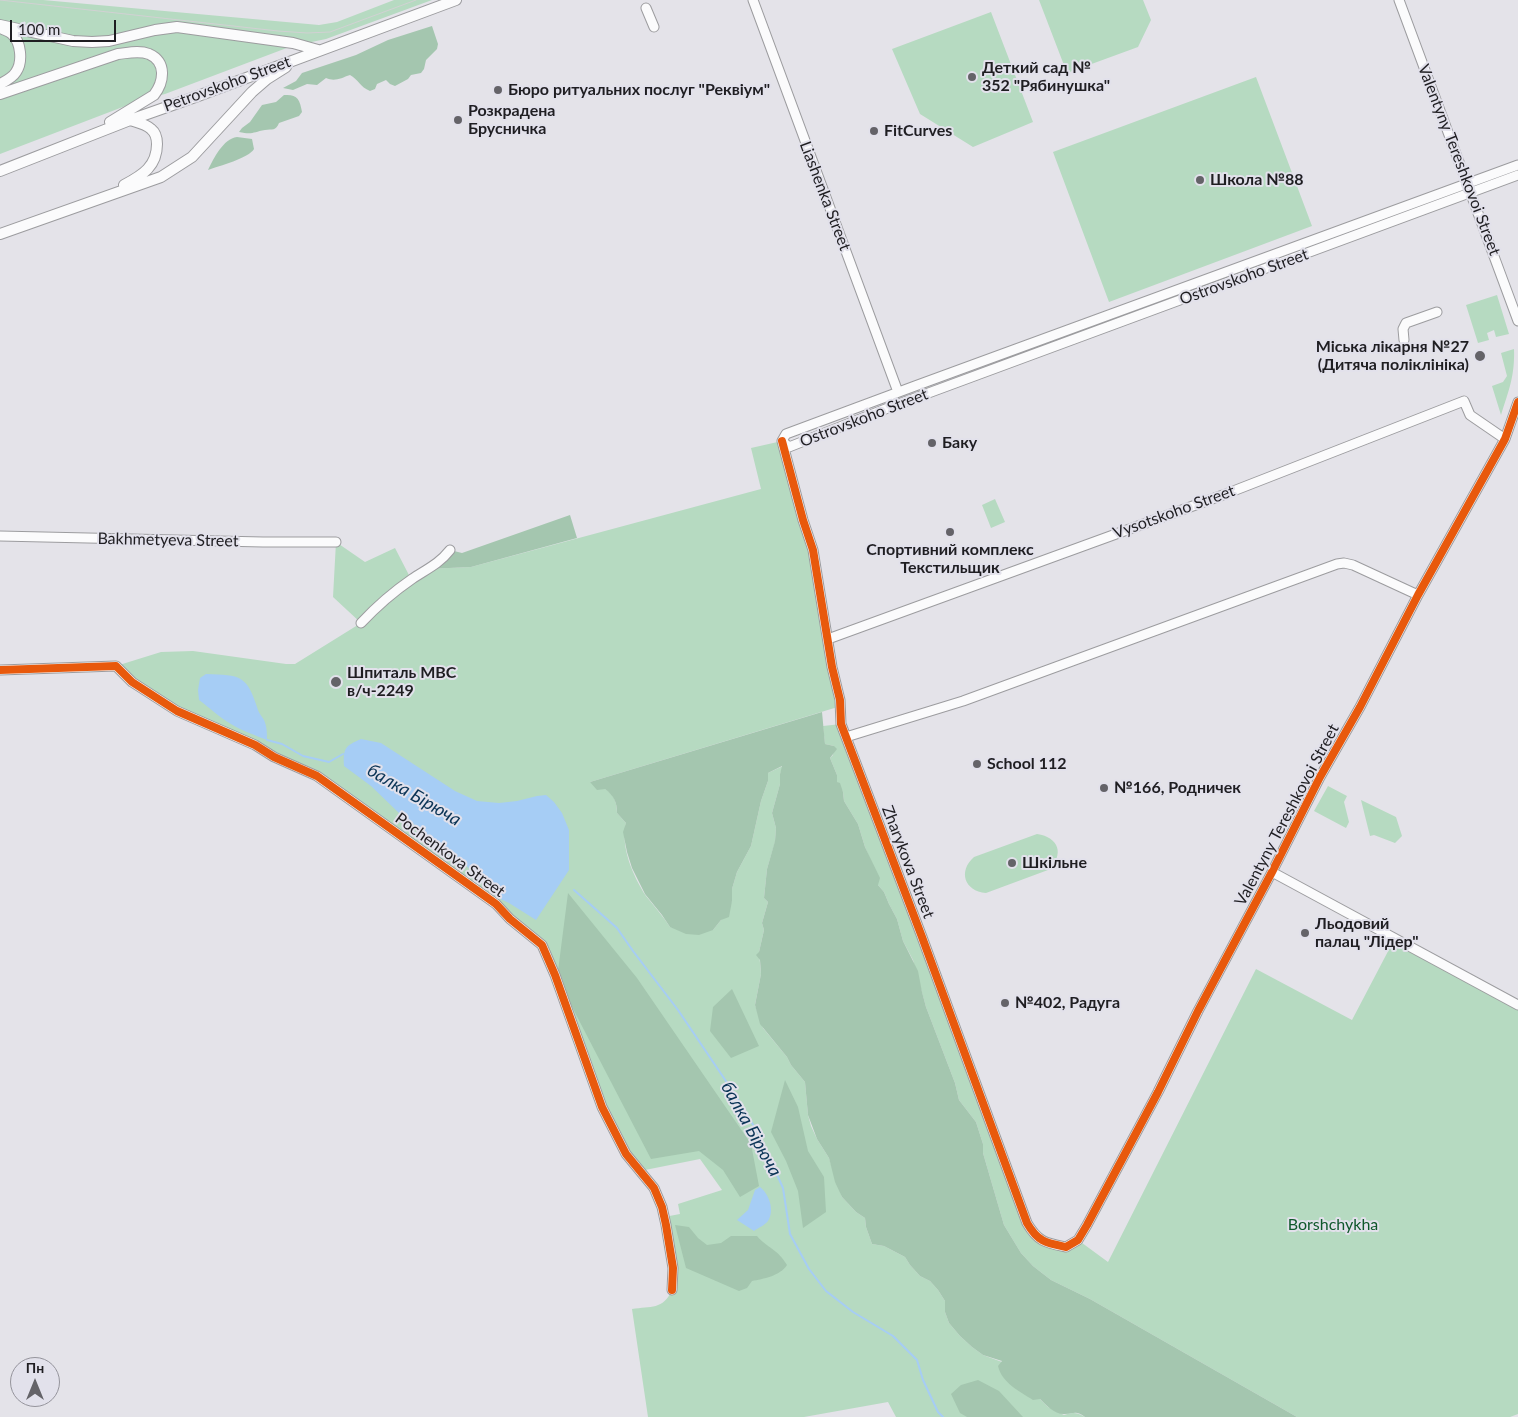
<!DOCTYPE html>
<html>
<head>
<meta charset="utf-8">
<style>
  body { margin:0 }
  #map { position:relative; width:1518px; height:1417px; overflow:hidden; background:#e4e3e9; font-family:Lato,sans-serif }
  canvas { display:block }
  .north { position:absolute; left:10px; top:1357px; width:50px; height:50px; box-sizing:border-box; background:#e2e1eb; border:1px solid #94939b; border-radius:50%; rotate:0deg; font-size:14px; font-weight:700; line-height:20px; text-align:center; color:#1f1e22 }
  .north::after { content:''; display:block; margin:auto; width:18px; height:22px; background:#646368; clip-path:polygon(50% 0,100% 100%,50% 72%,0 100%) }
  .scale { position:absolute; left:10px; top:20px; width:106px; height:22px; box-sizing:border-box; border:2px solid #1f1e22; border-top:0; padding-left:6px; font-size:15px; line-height:18px; white-space:nowrap; color:#1f1e22; -webkit-text-stroke:4px #e2e1eb; paint-order:stroke }
</style>
</head>
<body>
<div id="map">
<canvas width="1518" height="1417"></canvas>
<div class="north">Пн</div>
<div class="scale">100 m</div>
</div>
<script>
const ctx = document.querySelector('canvas').getContext('2d');
ctx.lineJoin = 'round';
function paint(path, color) {
  ctx.fillStyle = color;
  ctx.fill(path, 'evenodd');
}
function trace(path, color, width, dash) {
  ctx.strokeStyle = color;
  ctx.lineWidth = width;
  ctx.lineCap = dash ? 'butt' : 'round';
  ctx.setLineDash(dash || []);
  ctx.stroke(path);
}
function write(font, color, halo, rows, align = 'center') {
  ctx.font = font + ' Lato,sans-serif';
  ctx.lineWidth = 4;
  ctx.setLineDash([]);
  ctx.textBaseline = 'middle';
  ctx.strokeStyle = halo;
  ctx.fillStyle = color;
  for (const [text, x, y, turn = 0] of rows) {
    ctx.save();
    ctx.translate(x, y);
    ctx.rotate((+turn || 0) * Math.PI / 180);
    ctx.textAlign = isNaN(turn) ? turn : align;
    if (halo) ctx.strokeText(text, 0, 0);
    ctx.fillText(text, 0, 0);
    ctx.restore();
  }
}
const green = new Path2D(`
  M0,0H43L319,25L337,22L394,0H432L326,39L292,46L165,94L141,100L0,154Z
  M1039,0H1143L1151,20L1138,47L1067,73Z
  M991,12L1033,122L973,147L920,114L892,49Z
  M1256,77L1312,226L1109,302L1053,152Z
  M1497,295L1509,334L1496,337L1494,330L1487,333L1489,340L1478,343L1466,305Z
  M1514,349C1515,375 1509,390 1501,415L1492,386L1503,382L1507,376L1501,353Z
  M782,441L803,520L841,706L590,782C607,789 617,793 617,813L626,823C620,846 633,876 646,896C654,906 663,916 670,927L713,930L721,920L732,901V889L737,872L751,846L761,801L768,781V773L783,766L780,774V784L772,813L776,828L775,842L767,869L764,898L768,902L762,923L764,930L759,952L761,974L755,1005L763,1028L787,1057L791,1065L805,1082L808,1115L811,1126L817,1139L829,1158L842,1197L856,1212L865,1218L866,1227L872,1244L884,1246L905,1257L910,1265L920,1276L930,1281L938,1290L945,1301V1312L949,1323L960,1336L972,1347L983,1355L1002,1362L1048,1407L1064,1415C1072,1412 1077,1412 1085,1417H896L888,1402L804,1417H648L632,1309C651,1306 663,1310 672,1290L664,1217L680,1214L678,1204L722,1190L700,1159L640,1171L602,1107L548,959L522,927L317,776L177,711L116,666L161,652L193,651L286,664H295L361,623L333,597L336,542L365,562L395,548L411,579L427,569L471,567L761,489L751,448Z
  M995,499L1005,522L991,528L982,505Z
  M841,724L1033,1233L1066,1247L1078,1240L1108,1262L1256,969L1352,1020L1395,938L1518,1005V1414L1510,1417H1297L1090,1299L1051,1280L1033,1266L1021,1253L1004,1225L983,1153V1144L976,1122L959,1100L955,1083L926,1007L913,960L903,941L897,919L889,904L884,892L878,885L874,868L865,847L858,824L844,801L843,792L837,782V775L830,758L833,755L834,746L825,744L823,726Z
  M1328,786L1347,796L1344,802L1349,822L1346,828L1314,811Z
  M1361,800L1396,817L1402,836L1395,843L1374,835L1370,836Z
  M1037,834C1059,837 1065,855 1048,870L986,893C964,891 958,871 974,857Z`);
const forest = new Path2D(`
  M432,26L438,44L437,49L426,60L424,69L421,73L411,75L408,79L395,86L390,84L386,80L377,84L375,89L370,91C360,87 358,79 350,75C341,78 335,82 326,78L317,85L307,84L293,90L283,88L296,81L302,73L356,55L388,40Z
  M284,95C297,94 300,99 302,112L299,116L279,123C276,131 272,129 265,130C253,132 253,135 239,132L242,128L250,122L262,105L276,102Z
  M237,137L252,139L254,149C249,158 219,166 208,170C214,158 223,139 237,137Z
  M570,515L577,538L471,567L427,569L450,550L462,553Z
  M822,712L825,744L834,746L837,749L830,758L837,775V782L840,783L843,792L844,801L858,824L865,847L880,878L878,885L884,892L889,904L897,919L903,941L918,971L922,992L926,1007L955,1083L959,1100L976,1122L983,1144V1153L1004,1225L1021,1253L1033,1266L1051,1280L1090,1299L1297,1417H1085C1075,1410 1074,1414 1065,1414C1055,1415 1046,1405 1040,1399L1033,1400C1019,1391 1002,1383 998,1366L1002,1361L983,1355L972,1347L960,1336L949,1323L945,1312V1301L938,1290L930,1281L920,1276L910,1265L905,1257L884,1246L872,1244L866,1227L865,1218L856,1212L842,1197L835,1182L829,1158L817,1139L808,1115L805,1082L791,1065L787,1057L760,1024L755,1005L761,974L760,960L756,955L759,952L764,930L762,923L768,902L764,898L767,869L775,841L776,828L772,813L780,784V774L782,766L768,773V781L761,801L751,846L737,872L732,889V901L729,917L721,920L713,930L699,935L686,934L670,927L662,915L645,894L632,868L627,852L623,832L626,823L617,813C617,802 614,796 605,789L597,790L590,782Z
  M568,893L637,978L751,1144L759,1186L740,1197L723,1170L699,1151L651,1159L570,1003L558,971Z
  M732,989L759,1046L731,1058L710,1031L713,1007Z
  M785,1080L798,1107L808,1151L824,1177L826,1212L803,1228L798,1191L786,1161L771,1132Z
  M675,1225L689,1227L698,1238L707,1245L721,1243L731,1236H757C767,1248 778,1249 787,1265C780,1276 763,1279 752,1281L747,1288L739,1291L686,1268Z
  M978,1380L999,1391L1023,1417H967L960,1413L951,1394L961,1385Z`);
const water = new Path2D(`
  M206,674C241,675 247,675 258,710C259,713 262,717 264,720C267,727 267,733 267,740C255,735 242,731 231,724C219,717 210,708 199,700L198,690L200,678Z
  M361,739L381,743L455,791L477,801L499,803L517,801L537,796L546,795L554,802L562,813L569,830V870L536,920L509,903L496,897L462,861L432,846L412,822L399,813L371,786L344,766C343,748 345,746 361,739Z
  M760,1187C769,1194 775,1210 768,1221C765,1225 758,1228 754,1231L737,1220L748,1210L755,1190Z`);
const stream = new Path2D(`
  M267,740L282,744L303,756L329,762L343,754
  M574,890L617,928L633,951L678,1010L734,1093L758,1133L783,1188L790,1234L809,1269L826,1291L853,1312L893,1336L917,1360L923,1380L938,1412L943,1417`);
const minor = new Path2D(`
  M753,0L898,392
  M1399,0L1518,321
  M646,8L654,27
  M1404,340L1403,329L1406,323L1437,312
  M782,441L803,520L813,550L832,667L840,700L841,724L922,937L1027,1223C1038,1242 1046,1243 1066,1247L1078,1240L1087,1225L1158,1092L1198,1011L1272,872L1320,777L1360,707L1418,595L1505,439L1518,402
  M782,441L786,434L915,386L1518,165
  M782,441L789,447L888,408L1518,175
  M0,536L263,542H336
  M361,623C377,606 393,592 412,579C427,569 439,564 450,550
  M828,639L1223,495L1464,401L1470,415L1505,439
  M0,670L116,666L132,682L177,711L255,745L274,757L317,776L496,904L510,919L542,945L555,975L602,1107L626,1154L654,1188L662,1207L666,1225L673,1268L672,1290
  M846,737L963,701L1337,564L1344,563L1353,565L1418,595
  M1272,872L1518,1005`);
const major = new Path2D(`
  M0,25L73,41L92,42L109,41L155,30L177,27L293,43L318,50
  M0,84C6,81 13,77 16,72C23,62 21,42 12,34C9,31 4,30 1,28
  M0,94L118,54C128,53 139,50 149,54C167,62 164,82 154,95L110,122
  M0,171L130,120L198,96L456,0
  M124,185C143,175 157,166 157,144C157,138 156,133 151,129C146,124 136,122 130,120
  M0,234L161,177L192,157L252,92L267,79L286,67`);
const tram = new Path2D(`
  M0,0L278,31L307,33L330,32L416,0`);
const cycleway = new Path2D(`
  M782,441L803,520L813,550L832,667L840,700L841,724L922,937L1027,1223C1038,1242 1046,1243 1066,1247L1078,1240L1087,1225L1158,1092L1198,1011L1272,872L1320,777L1360,707L1418,595L1505,439L1518,402
  M0,670L116,666L132,682L177,711L255,745L274,757L317,776L496,904L510,919L542,945L555,975L602,1107L626,1154L654,1188L662,1207L666,1225L673,1268L672,1290`);
const markers = [
  [972,77,5,"#646368"],
  [498,90,5,"#646368"],
  [458,120,5,"#646368"],
  [874,131,5,"#646368"],
  [1200,180,5,"#646368"],
  [1480,356,6,"#646368"],
  [932,443,5,"#646368"],
  [950,532,5,"#646368"],
  [336,682,6,"#646368"],
  [977,764,5,"#646368"],
  [1104,788,5,"#646368"],
  [1012,863,5,"#646368"],
  [1305,933,5,"#646368"],
  [1005,1003,5,"#646368"]
];
const poiNames = [
  ["Деткий сад №",982,68],
  ["352 \"Рябинушка\"",982,86],
  ["Бюро ритуальних послуг \"Реквіум\"",508,90],
  ["Розкрадена",468,111],
  ["Брусничка",468,129],
  ["FitCurves",884,131],
  ["Школа №88",1210,180],
  ["Міська лікарня №27",1469,347,"right"],
  ["(Дитяча поліклініка)",1469,365,"right"],
  ["Баку",942,443],
  ["Спортивний комплекс",950,550,"center"],
  ["Текстильщик",950,568,"center"],
  ["Шпиталь МВС",347,673],
  ["в/ч-2249",347,691],
  ["School 112",987,764],
  ["№166, Родничек",1114,788],
  ["Шкільне",1022,863],
  ["Льодовий",1315,924],
  ["палац \"Лідер\"",1315,942],
  ["№402, Радуга",1015,1003]
];
const streetNames = [
  ["Petrovskoho Street",227,84,-20],
  ["Valentyny Tereshkovoi Street",1459,160,69],
  ["Liashenka Street",825,196,69],
  ["Ostrovskoho Street",1244,277,-20],
  ["Ostrovskoho Street",864,418,-21],
  ["Vysotskoho Street",1174,512,-20],
  ["Bakhmetyeva Street",168,540,1],
  ["Valentyny Tereshkovoi Street",1287,815,-62],
  ["Pochenkova Street",450,855,36],
  ["Zharykova Street",908,862,69]
];
const parkNames = [
  ["Borshchykha",1333,1225]
];
const waterNames = [
  ["балка Бірюча",414,795,30],
  ["балка Бірюча",751,1129,61]
];
paint(green, '#b6dac1');
paint(forest, '#a4c6af');
paint(water, '#a6cdf5');
trace(stream, '#a6cdf5', 2);
trace(minor, '#9c9c9f', 11);
trace(major, '#9c9c9f', 12);
trace(minor, '#fbfbfc', 9);
trace(major, '#fbfbfc', 10);
trace(tram, '#d1d1d3', 1);
trace(cycleway, '#e8590c', 8);
for (const [x, y, r, color] of markers) {
  const dot = new Path2D();
  dot.arc(x, y, r, 0, 2 * Math.PI);
  ctx.fillStyle = color;
  ctx.fill(dot);
  trace(dot, '#e2e1eb', 2);
}
write('bold 16px', '#1f1e22', '#e2e1eb', poiNames, 'left');
write('16px', '#1f1e22', '#e2e1eb', streetNames);
write('16px', '#0f582b', '#e2e1eb', parkNames);
write('italic 18px', '#0a3456', '#e2e1eb', waterNames);
</script>
</body>
</html>
